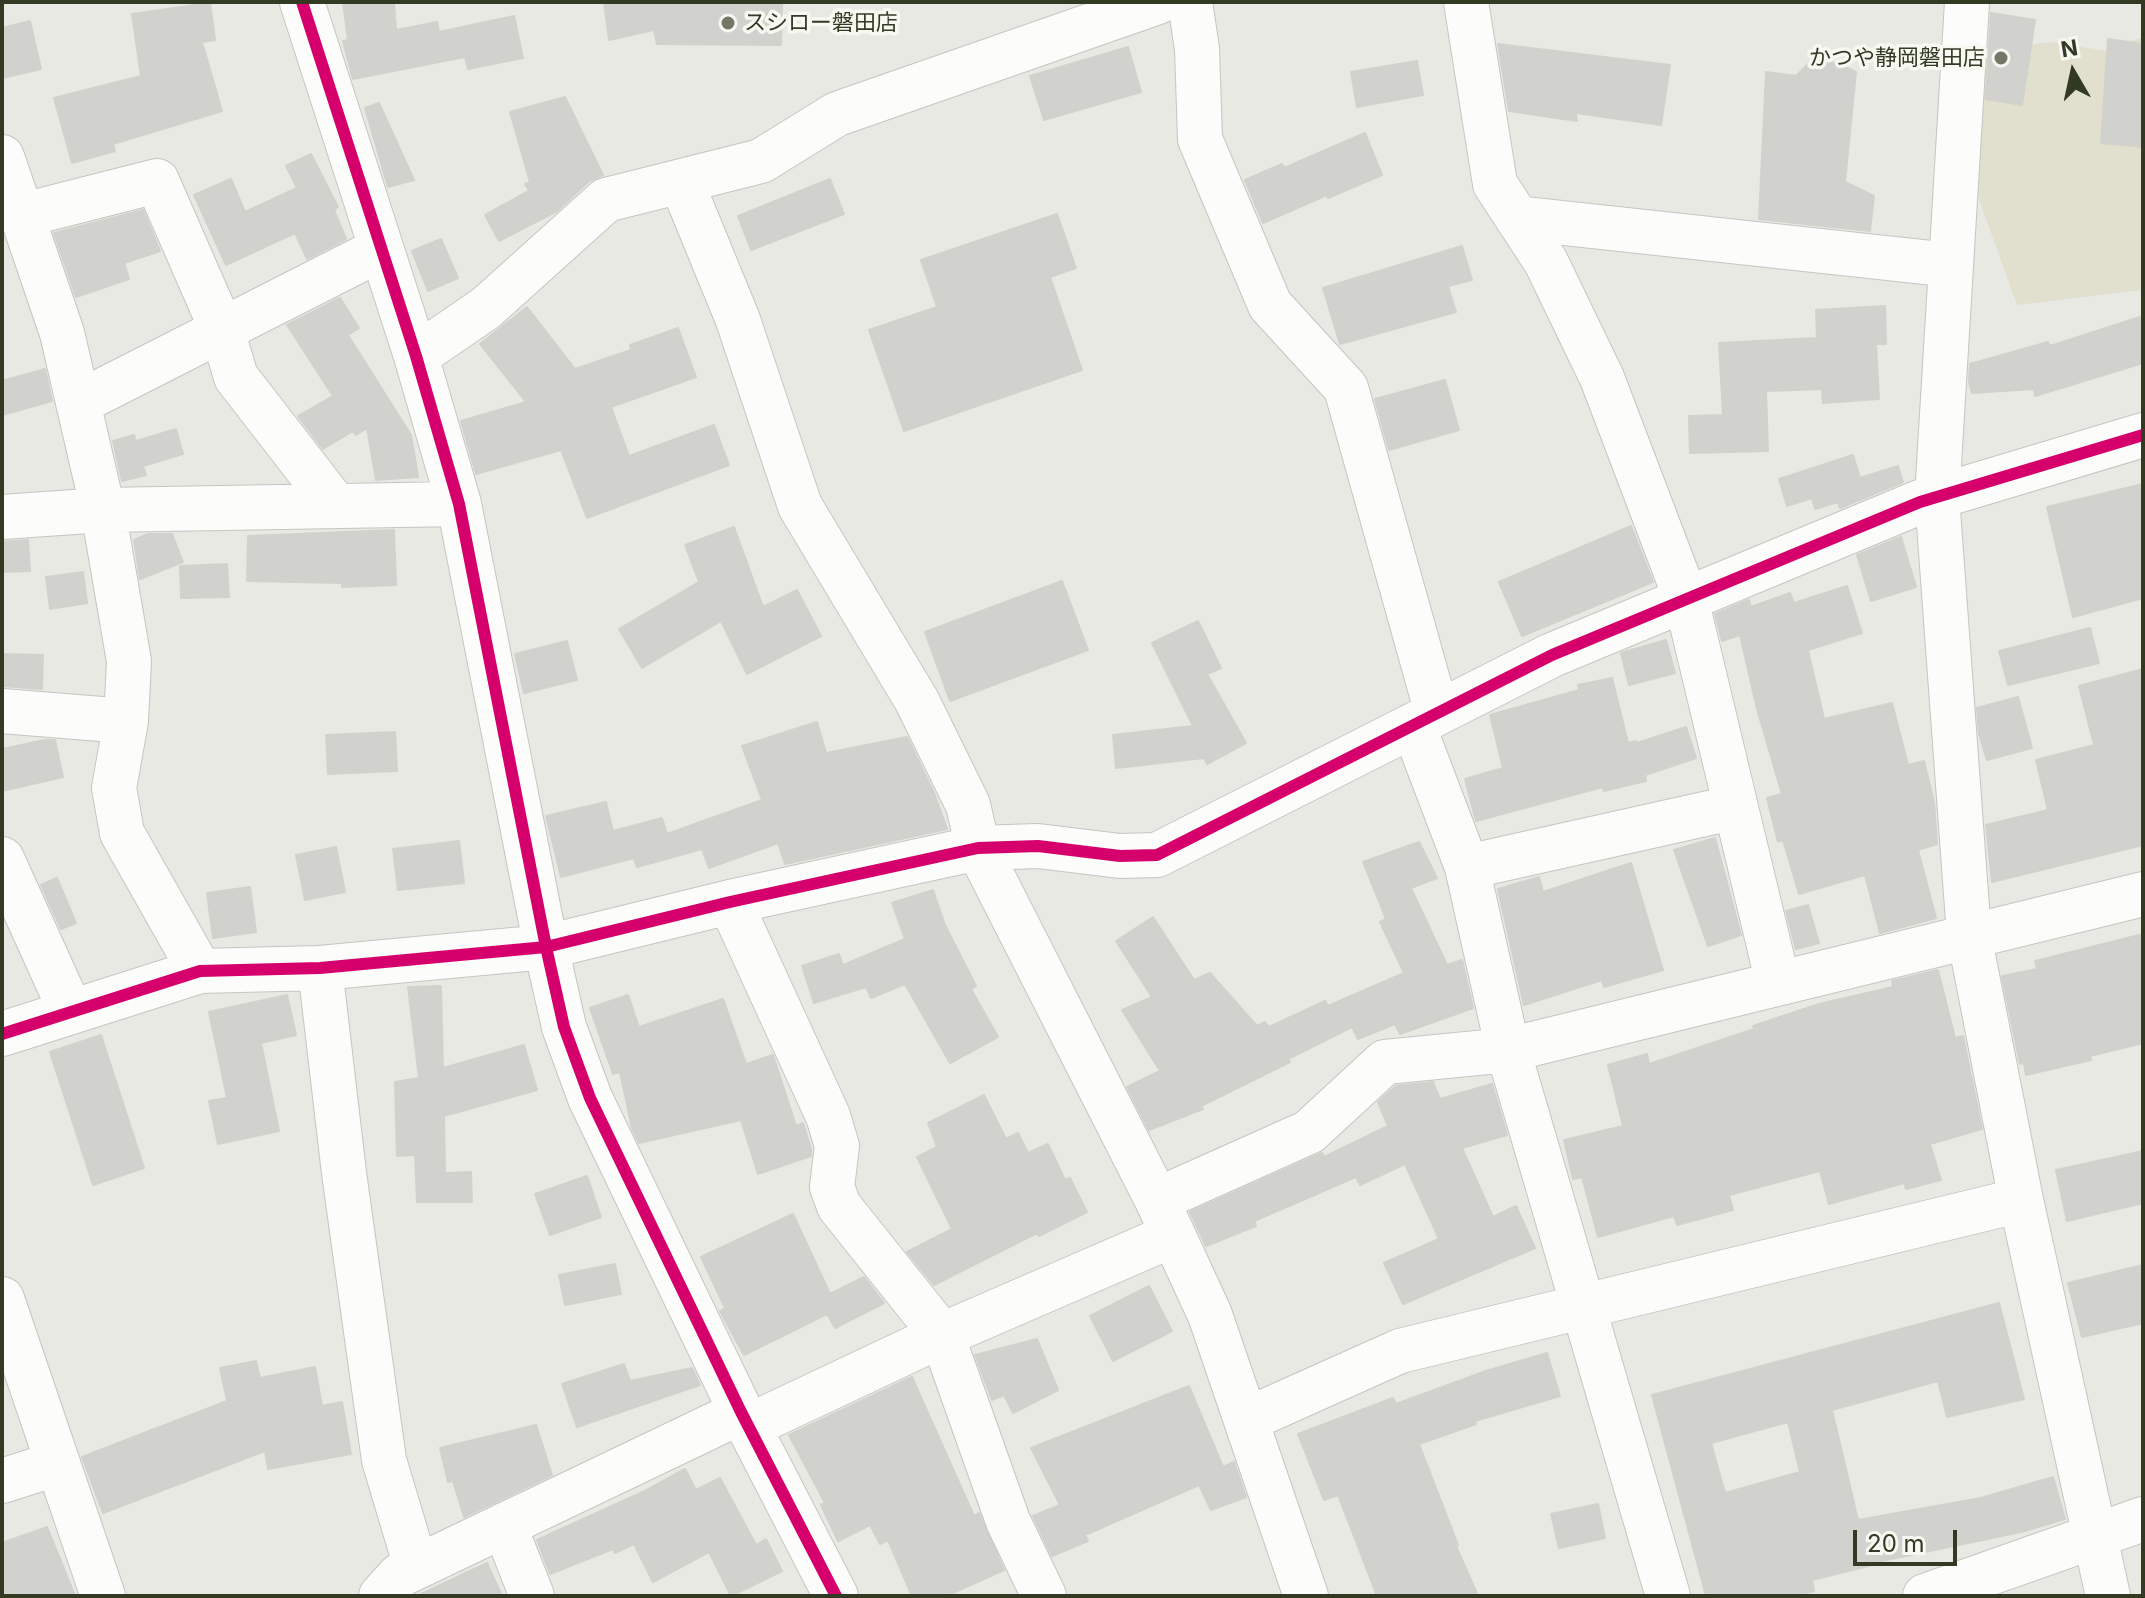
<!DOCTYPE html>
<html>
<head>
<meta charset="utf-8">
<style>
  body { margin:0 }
  #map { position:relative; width:2145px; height:1598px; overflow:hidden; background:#e9e9e4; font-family:Inter,sans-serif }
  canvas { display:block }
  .frame { position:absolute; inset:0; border:4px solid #333a23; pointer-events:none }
  .north { position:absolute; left:2033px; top:32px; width:80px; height:80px; -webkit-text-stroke:6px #f7f8f2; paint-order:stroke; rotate:351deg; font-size:22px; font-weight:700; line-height:32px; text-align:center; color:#333a23 }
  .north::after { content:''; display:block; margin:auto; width:28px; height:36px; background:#333a23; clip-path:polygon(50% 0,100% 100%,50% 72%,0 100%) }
  .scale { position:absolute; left:1853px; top:1530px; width:104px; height:36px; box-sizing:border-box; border:4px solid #333a23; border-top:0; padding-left:10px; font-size:24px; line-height:28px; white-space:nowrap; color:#333a23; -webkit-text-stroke:6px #f7f8f2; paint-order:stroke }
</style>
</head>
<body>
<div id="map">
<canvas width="2145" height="1598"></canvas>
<div class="frame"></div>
<div class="north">N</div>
<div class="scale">20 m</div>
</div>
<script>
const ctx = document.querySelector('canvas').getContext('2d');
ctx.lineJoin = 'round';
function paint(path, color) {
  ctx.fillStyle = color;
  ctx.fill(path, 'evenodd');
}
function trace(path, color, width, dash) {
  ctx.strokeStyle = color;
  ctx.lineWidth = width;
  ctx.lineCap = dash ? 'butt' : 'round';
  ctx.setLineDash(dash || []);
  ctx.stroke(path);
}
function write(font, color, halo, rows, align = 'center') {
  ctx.font = font + ' Inter,"Noto Sans JP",sans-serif';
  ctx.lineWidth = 7;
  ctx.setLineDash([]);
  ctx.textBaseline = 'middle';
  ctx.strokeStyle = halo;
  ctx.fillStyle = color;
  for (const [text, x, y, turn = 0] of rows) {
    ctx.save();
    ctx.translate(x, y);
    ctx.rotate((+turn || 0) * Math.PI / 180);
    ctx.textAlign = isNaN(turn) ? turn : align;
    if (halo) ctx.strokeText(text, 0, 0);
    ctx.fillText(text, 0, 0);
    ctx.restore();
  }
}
const green = new Path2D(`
  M2143,37V290L2017,305L1950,119L1943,57L2051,42L2106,51Z`);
const building = new Path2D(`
  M343,2H394L396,30L437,22L439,32L514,16L523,58L468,69L465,57L353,79L343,41L348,40Z
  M604,2H782L781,45L657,44L654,30L609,40Z
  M210,3L215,40L202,42L222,111L113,144L115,151L72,163L54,98L141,76L132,14Z
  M1991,13L2035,20L2022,105L1986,99Z
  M30,21L41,69L2,78V28Z
  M2108,39L2143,44V147L2101,143Z
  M1498,44L1670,65L1661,125L1576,113L1577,121L1509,111Z
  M1128,47L1141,92L1044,120L1030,76Z
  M1812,60L1837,63L1856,72L1845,182L1874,196L1870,231L1759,219L1766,72L1796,76Z
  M1417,61L1423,95L1357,107L1351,72Z
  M565,97L603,175L589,181L557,211L499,241L485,215L529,191L525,184L530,182L510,112Z
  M379,103L414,180L388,187L365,108Z
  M1365,133L1382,175L1328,198L1327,195L1263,223L1245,180L1282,164L1284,168Z
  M311,154L338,207L334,210L346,239L307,259L295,233L226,265L194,195L231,179L245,212L297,188L286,166Z
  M830,179L844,214L751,250L738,216Z
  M143,210L160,251L124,263L129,279L76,297L54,233Z
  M1057,214L1076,268L1050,277L1082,370L904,431L869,330L937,307L921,260Z
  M441,239L458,278L428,291L412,251Z
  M1462,246L1472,280L1448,286L1456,312L1340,344L1323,288Z
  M340,298L359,328L348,335L411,435L418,477L376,480L367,428L356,435L353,431L323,449L298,416L333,396L287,325Z
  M1885,306L1886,344H1876L1879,399L1823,403L1822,389L1766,391L1768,451L1690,453L1689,416L1723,415L1719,343L1817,338L1816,310Z
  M527,307L575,369L631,350L630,345L678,328L696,377L611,407L629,456L714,425L729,465L587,518L561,450L476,474L461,421L526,402L480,344Z
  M2143,316V363L2035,396L2034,389L1972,393L1969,382L1970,364L2048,342L2050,346Z
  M45,369L52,401L2,415V381Z
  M1445,380L1459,430L1389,450L1375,399Z
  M176,429L183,454L143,466L146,475L122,481L113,441L134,435L136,441Z
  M1853,455L1860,478L1898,466L1903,482L1840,508L1838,502L1815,509L1812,498L1787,506L1779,479Z
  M2143,484V598L2073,617L2047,507Z
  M1631,526L1653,582L1522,636L1499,582Z
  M734,527L763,607L797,590L821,636L747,674L721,621L642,668L619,629L699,582L685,545Z
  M394,530L396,585L342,587V583L247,581L248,536Z
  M148,534H172L183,562L140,579L134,540Z
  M1901,537L1916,587L1871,601L1857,555Z
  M28,540L30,571L2,572V542Z
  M227,564L229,597L181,598L180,566Z
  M83,572L87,603L50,609L46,577Z
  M1062,581L1088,650L950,701L925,632Z
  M1847,586L1862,633L1808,650L1824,719L1892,703L1908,765L1924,761L1934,802L1937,844L1918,850L1936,918L1880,933L1865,875L1799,894L1783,840L1778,842L1767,798L1782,794L1757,709L1740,635L1722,641L1715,614L1749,600L1751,607L1790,593L1794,603Z
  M1198,621L1221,668L1207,674L1246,743L1207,764L1204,758L1116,768L1113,735L1193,726L1152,643Z
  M2090,628L2099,663L2008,685L1999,651Z
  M1666,640L1675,673L1629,685L1621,653Z
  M567,641L577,680L524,693L515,654Z
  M2,654L43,655L42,689L2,686Z
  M2143,669V845L1992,882L1986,825L2048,810L2036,760L2094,745L2079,686Z
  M1612,678L1628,743L1636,741L1637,743L1686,727L1696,758L1645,775L1646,781L1604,791L1603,787L1476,821L1465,779L1503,768L1490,715L1579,690L1578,685Z
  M2018,697L2032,748L1987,760L1979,734L1977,708Z
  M817,722L826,753L907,737L934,793L947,829L785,864L778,843L709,868L702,849L637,867L634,858L561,877L546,816L606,802L613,831L662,818L667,834L762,800L742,746Z
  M395,732L397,771L328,774L326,735Z
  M45,740H55L63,777L2,791V749Z
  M1715,838L1741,935L1708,946L1674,850Z
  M459,841L464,883L398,890L393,849Z
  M1419,842L1437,878L1411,888L1447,965L1462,960L1473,1008L1400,1034L1395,1024L1358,1039L1352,1027L1288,1059L1290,1062L1201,1106L1203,1109L1149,1130L1127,1087L1160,1071L1122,1010L1152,997L1116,941L1153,917L1194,980L1210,973L1257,1026L1265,1022L1269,1027L1325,1001L1328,1006L1404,973L1380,922L1386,919L1363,862Z
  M336,847L345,892L305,900L296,855Z
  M1631,863L1663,970L1604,987L1602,980L1524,1005L1498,889L1539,877L1543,892Z
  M57,878L76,923L61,929L41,885Z
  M250,887L256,932L213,938L207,893Z
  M933,890L945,925L976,986L971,989L998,1037L950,1063L905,984L871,998L866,987L814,1003L802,966L839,954L843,965L905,939L892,903Z
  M1808,905L1819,943L1796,949L1786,911Z
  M2143,934V1043L2090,1056L2091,1060L2026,1075L2024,1063L2020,1064L2002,976L2037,969L2035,961Z
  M1938,970L1955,1038L1963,1036L1982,1129L1930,1144L1941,1180L1906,1189L1904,1183L1829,1204L1820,1171L1729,1195L1733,1210L1677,1225L1674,1216L1598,1237L1582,1177L1573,1179L1564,1140L1623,1126L1608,1065L1647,1054L1649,1064L1754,1029L1753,1026L1819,1004L1893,987L1892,981Z
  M441,986L443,1068L524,1045L537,1090L444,1116L445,1173L471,1172L472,1202H417L415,1155L397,1156L395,1082L419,1078L408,987Z
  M287,995L296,1035L261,1043L279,1131L218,1144L209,1101L227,1098L209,1012Z
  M628,995L639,1027L723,999L746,1064L773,1055L796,1126L803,1123L811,1149V1156L758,1174L741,1120L639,1143L632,1128L620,1072L613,1074L590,1008Z
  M101,1035L144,1168L93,1185L50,1052Z
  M1433,1082L1440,1099L1492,1084L1507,1135L1462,1148L1493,1217L1516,1206L1535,1248L1403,1304L1384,1263L1439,1239L1405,1164L1360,1185L1356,1177L1254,1221L1256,1226L1206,1246L1190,1212L1322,1153L1324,1157L1388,1126L1378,1102L1396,1086Z
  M984,1095L1006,1139L1018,1133L1028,1153L1048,1144L1065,1180L1070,1178L1087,1212L1039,1236L1037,1233L934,1285L907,1252L952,1229L917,1157L937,1147L928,1123Z
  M2143,1151V1203L2067,1221L2056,1170Z
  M587,1176L601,1217L550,1235L535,1194Z
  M793,1214L830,1294L864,1277L884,1303L835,1328L827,1314L744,1355L720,1311L725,1308L701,1257Z
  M615,1264L621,1294L565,1305L559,1275Z
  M2143,1265V1323L2082,1337L2068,1283Z
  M1149,1286L1172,1331L1113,1361L1090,1316Z
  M1999,1303L2024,1399L1947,1417L1938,1381L1832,1410L1858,1520L1981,1498L2053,1477L2065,1519L2021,1532L1872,1563V1565L1812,1580L1814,1591L1794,1596H1706L1652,1395ZM1788,1422L1800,1472L1725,1493L1711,1443Z
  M1037,1339L1058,1390L1013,1413L1004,1395L992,1400L975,1355Z
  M1547,1353L1560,1396L1475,1421L1476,1424L1419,1444L1458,1545L1456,1546L1478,1596H1377L1338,1495L1324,1500L1298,1434L1393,1398L1396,1404L1486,1371Z
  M256,1361L260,1378L315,1367L322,1406L342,1402L351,1454L268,1469L265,1451L103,1513L82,1457L227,1401L220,1368Z
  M624,1364L630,1381L692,1368L700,1385L577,1427L562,1384Z
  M912,1377L974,1516L979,1513L1004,1570L946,1596H912L888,1540L880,1544L870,1525L838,1541L821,1505L825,1503L789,1435Z
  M1189,1386L1223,1467L1234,1462L1246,1497L1211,1510L1199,1485L1085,1535L1088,1541L1052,1556L1033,1516L1060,1505L1031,1448Z
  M536,1425L552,1475L464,1517L453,1481L448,1482L440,1448Z
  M685,1469L696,1490L720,1478L756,1545L766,1539L782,1571L731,1596L709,1552L653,1582L634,1544L615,1553L613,1549L550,1574L537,1540L645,1491Z
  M1598,1504L1605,1538L1559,1548L1551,1514Z
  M47,1527L75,1596H2V1543Z
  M487,1563L502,1596H417Z`);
const minor = new Path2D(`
  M302,2L416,356L459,504L546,947L564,1027L590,1098L741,1412L836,1596
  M1190,2L1197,49L1200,139L1270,305L1346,388L1437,713
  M1466,2L1495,184L1546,262L1602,378L1686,599L1778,983
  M1967,2L1937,497L1969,935L2021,1200L2108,1596
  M2,157L62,333L103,510L129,661L126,721L114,788L122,833L200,971
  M681,181L738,320L800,506L917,701L968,805L978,848L1157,1200L1210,1315L1306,1596
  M23,215L157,181L222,330L236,377L336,506
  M1517,218L1951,265
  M416,356L486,308L606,200L761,161L837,114L1158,2
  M78,403L381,249
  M2,517L103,510L459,504
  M2,711L126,721
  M1413,725L1467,867L1508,1050L1668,1596
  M2,859L71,1012
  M1467,867L1736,807
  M730,902L828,1116L837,1146L832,1187L839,1206L942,1335L1008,1521L1044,1596
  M320,968L344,1173L384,1460L416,1567
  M2,1034L200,971L320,968L546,947L730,902L978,848L1038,846L1120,856L1157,855L1552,655L1920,502L2143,435
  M1157,1200L1309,1132L1385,1062L1508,1050L2143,894
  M2,1299L103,1596
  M1246,1420L1400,1351L2021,1200
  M749,1426L942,1335L1173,1235
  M2,1481L58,1463
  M504,1525L532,1596
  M381,1596L400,1575L741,1412
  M1925,1596L2143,1519`);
const cycleway = new Path2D(`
  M302,2L416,356L459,504L546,947L564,1027L590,1098L741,1412L836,1596
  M2,1034L200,971L320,968L546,947L730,902L978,848L1038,846L1120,856L1157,855L1552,655L1920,502L2143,435`);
const markers = [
  [728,23,8,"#737767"],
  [2001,58,8,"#737767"]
];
const poiNames = [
  ["スシロー磐田店",744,23],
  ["かつや静岡磐田店",1985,58,"right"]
];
paint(green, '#e1dfce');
paint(building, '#d1d1cd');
trace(building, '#d1d2cc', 2);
trace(minor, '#c5c6c1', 46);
trace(minor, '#fcfcfb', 44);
trace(cycleway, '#d6006c', 12);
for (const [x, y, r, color] of markers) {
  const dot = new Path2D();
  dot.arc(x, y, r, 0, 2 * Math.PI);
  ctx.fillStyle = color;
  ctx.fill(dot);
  trace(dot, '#f7f8f2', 3);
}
write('22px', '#333a23', '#f7f8f2', poiNames, 'left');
</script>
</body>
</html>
